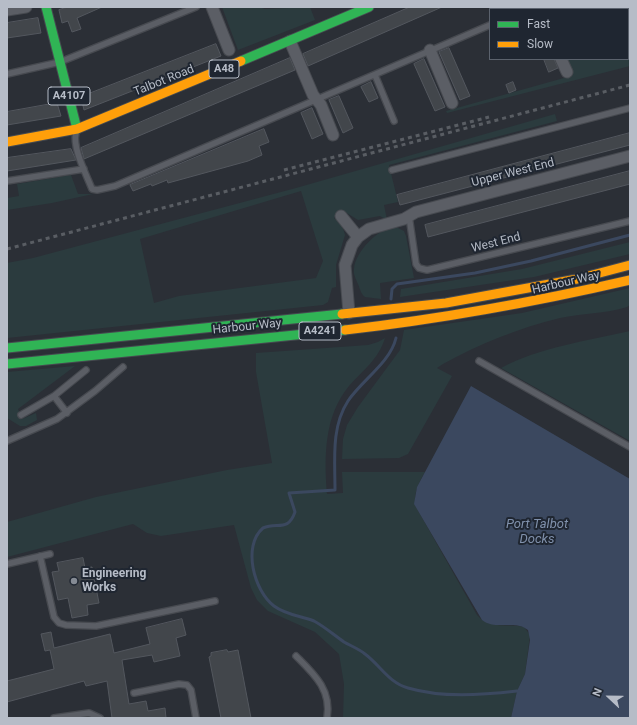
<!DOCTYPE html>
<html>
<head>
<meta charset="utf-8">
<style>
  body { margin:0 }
  #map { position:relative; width:637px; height:725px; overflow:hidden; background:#2b2f36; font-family:Roboto,sans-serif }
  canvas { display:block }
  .frame { position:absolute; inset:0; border:8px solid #b6bcc7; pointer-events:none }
  .legend { position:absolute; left:489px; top:8px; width:140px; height:52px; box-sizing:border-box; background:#1f2631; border:1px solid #5b626d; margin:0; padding:5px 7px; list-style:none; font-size:12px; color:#b6bcc7 }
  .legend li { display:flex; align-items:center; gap:8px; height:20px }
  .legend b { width:20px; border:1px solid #5b626d }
  .north { position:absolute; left:589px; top:677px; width:40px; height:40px; -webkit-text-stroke:3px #1f2631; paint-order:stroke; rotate:292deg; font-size:11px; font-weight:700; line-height:16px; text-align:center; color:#b6bcc7 }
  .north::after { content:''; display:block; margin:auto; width:14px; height:18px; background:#b6bcc7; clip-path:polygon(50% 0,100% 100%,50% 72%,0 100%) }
</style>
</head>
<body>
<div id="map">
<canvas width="637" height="725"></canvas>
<div class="frame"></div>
<ul class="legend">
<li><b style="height:5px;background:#30b455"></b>Fast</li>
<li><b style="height:5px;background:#ff9f0a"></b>Slow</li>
</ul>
<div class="north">N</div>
</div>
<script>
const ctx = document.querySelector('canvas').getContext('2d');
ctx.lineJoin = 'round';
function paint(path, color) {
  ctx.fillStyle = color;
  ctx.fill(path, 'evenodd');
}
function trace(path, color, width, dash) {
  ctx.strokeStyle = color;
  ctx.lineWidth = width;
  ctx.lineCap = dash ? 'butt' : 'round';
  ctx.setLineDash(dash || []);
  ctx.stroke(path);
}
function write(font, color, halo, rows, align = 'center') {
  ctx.font = font + ' Roboto,sans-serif';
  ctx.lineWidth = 4;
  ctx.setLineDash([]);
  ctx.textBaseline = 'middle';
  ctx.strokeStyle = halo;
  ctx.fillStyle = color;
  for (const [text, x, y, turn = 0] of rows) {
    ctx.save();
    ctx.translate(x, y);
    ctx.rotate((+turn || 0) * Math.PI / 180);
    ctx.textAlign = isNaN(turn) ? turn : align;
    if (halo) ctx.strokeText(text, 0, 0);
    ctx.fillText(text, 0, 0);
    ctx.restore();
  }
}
const green = new Path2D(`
  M222,7H259L265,9L310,7L315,20L238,50Z
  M628,51L630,53V66L447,113L446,111L571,76L566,59H628Z
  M555,114L557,121L389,165L398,202L384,205L387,220L380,216L358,220L342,210L334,218L342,225L345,235L336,265V287L332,288L328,302L323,305L7,338V263L33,258L296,188ZM301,191L323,261L316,278L179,296L154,303L140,239Z
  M71,175L78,194H93L52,203L7,210V198L19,196L17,184Z
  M396,227L404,231L406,236L414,278L380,283L381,299L365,297C361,294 360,289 358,284C356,279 353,274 354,269C355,252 379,227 396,227Z
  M630,242V254L534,277L400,297L401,289L522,269Z
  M630,288V305L627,307C605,314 582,313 560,318C519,328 479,344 443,364L437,368L452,376L408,454L399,458L342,459L343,439L347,425L358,407L400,350L404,330L522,313Z
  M630,331V441L501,368C540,347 587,341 630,331Z
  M385,338C378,360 364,369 349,386C324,416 324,457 327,494L343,493L342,472H425C418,484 413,494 416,507L477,615C490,630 507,623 524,627L530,635L525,674L517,691L511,718H343L344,684L339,654L315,632L268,611L257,600L251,588L234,525L161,536L147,533L133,524L7,557V522L96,497L227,470L272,463L256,372V353L368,345L378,342Z
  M75,366L18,409L22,419L36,413L37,420L26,426H20L7,418V372Z`);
const water = new Path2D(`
  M471,386L630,479V718H511L517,691L525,674L530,640L528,630C515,619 496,631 482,620L414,504L417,487Z`);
const stream = new Path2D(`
  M391,299L392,289L397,284L475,273L531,261L630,235
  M396,338C390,363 362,380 348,401C331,427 335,460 335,490L289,493L295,512C288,532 278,522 263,528C242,546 254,591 274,606C286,615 301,616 314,621C325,627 334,635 344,642C351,646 359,649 365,654C380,665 389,683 408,688C442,698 481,695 517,691`);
const building = new Path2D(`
  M68,7H102L77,18L81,29L72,32L68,21L62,23L59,10Z
  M410,7H442L308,66L303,54Z
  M38,18L41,33L7,38V23Z
  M216,44L221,56L84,110L81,97Z
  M449,48L470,96L460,100L439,52Z
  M290,58L295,70L84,159L81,148Z
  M424,59L445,107L435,111L414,64Z
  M544,59H554L558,68L549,72Z
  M371,82L378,98L369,102L361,87Z
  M513,82L516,90L509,93L506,85Z
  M339,96L353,128L343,133L329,100Z
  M57,103L61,116L7,125V112Z
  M312,108L323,134L312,139L301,113Z
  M264,129L269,142L259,146L262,155L248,161L168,183L167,180L152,186L151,184L133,191L130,185Z
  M630,133V145L400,205L397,195Z
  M71,149L76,160L7,171V158Z
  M630,171V184L428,237L425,225Z
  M83,558L85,568L92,567L99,603L87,605L88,615L72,618L68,598L58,600L52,572L59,571L57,563Z
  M182,619L186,635L176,638L180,656L154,662L152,655L122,660L129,704L146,701L148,711L165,708L166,718H112L107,681L86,686L84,681L7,702V681L54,669L50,650L45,651L41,634L51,632L54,648L110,634L114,653L150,644L146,628Z
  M227,650L228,652L238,650L251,718H221L209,657L211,656V653Z`);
const lane = new Path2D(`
  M527,9L532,7
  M7,74L60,62L196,7
  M375,75L394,121
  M76,133C72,147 86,174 92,189L97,190L115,186L490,25
  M392,170L630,108
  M7,181L84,169
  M409,216L416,264L419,268L427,270L630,221
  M479,361L630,447
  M54,396L67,413
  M21,415L54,396L86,370
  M7,441L57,419L95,391L123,367
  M40,556L54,617L59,623L66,625L96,626L215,601
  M7,564L50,554
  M296,656C314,674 332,690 327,718
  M134,693L179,684L187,685L191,690L196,718
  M54,718L89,713L100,718`);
const street = new Path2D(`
  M212,7L229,50
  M541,7L542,9
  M622,7L627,9
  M7,10L26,7
  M628,40L630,42
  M290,41L313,95L321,105L333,135
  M430,50L452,103
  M561,59L567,72
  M341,216L358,237
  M349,313L345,265L352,245L358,237L369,229L404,219L416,212L630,156`);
const fast = new Path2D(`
  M46,7L77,129
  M241,61L369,7
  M7,348L342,314
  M7,364L345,330`);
const slow = new Path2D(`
  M7,142L77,129L241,61
  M342,314L446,303L577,279L630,265
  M345,330C441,319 535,302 630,280`);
const rail = new Path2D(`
  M284,170L489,117
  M7,249L630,85`);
const markers = [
  [74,581,4,"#858b94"]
];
const shields = [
  [224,69,30],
  [69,96,42],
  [320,331,42]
];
const shieldNames = [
  ["A48",224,69],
  ["A4107",69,96],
  ["A4241",320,331]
];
const streetNames = [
  ["Talbot Road",164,81,-22],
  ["Upper West End",513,173,-14],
  ["West End",496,243,-14],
  ["Harbour Way",566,283,-13],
  ["Harbour Way",247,327,-6]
];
const poiNames = [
  ["Engineering",82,574],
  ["Works",82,588]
];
const waterNames = [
  ["Port Talbot",537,525],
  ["Docks",537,540]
];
paint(green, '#2b3b3e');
paint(water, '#3b485f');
trace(stream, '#3b485f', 3);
paint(building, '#42464b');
trace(building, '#53575e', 1);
trace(lane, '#474a50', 8);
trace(street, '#474a50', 13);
trace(fast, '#464a50', 11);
trace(slow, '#464a50', 11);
trace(lane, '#5b5e65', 5.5);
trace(street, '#5b5e65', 11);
trace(fast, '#30b455', 9);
trace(slow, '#ff9f0a', 9);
trace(rail, '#595d63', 3, [4, 4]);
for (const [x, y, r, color] of markers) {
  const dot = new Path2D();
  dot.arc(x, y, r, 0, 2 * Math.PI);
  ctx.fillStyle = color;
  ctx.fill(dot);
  trace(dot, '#1f2631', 1.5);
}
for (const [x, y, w] of shields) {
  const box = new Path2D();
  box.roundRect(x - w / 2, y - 9, w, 18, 3);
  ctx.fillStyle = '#1f2631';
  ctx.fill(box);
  trace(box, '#b6bcc7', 1);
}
write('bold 11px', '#b6bcc7', null, shieldNames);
write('12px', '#b6bcc7', '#1f2631', streetNames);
write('bold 12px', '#b6bcc7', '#1f2631', poiNames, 'left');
write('italic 13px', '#8091ac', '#1f2631', waterNames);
</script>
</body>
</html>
